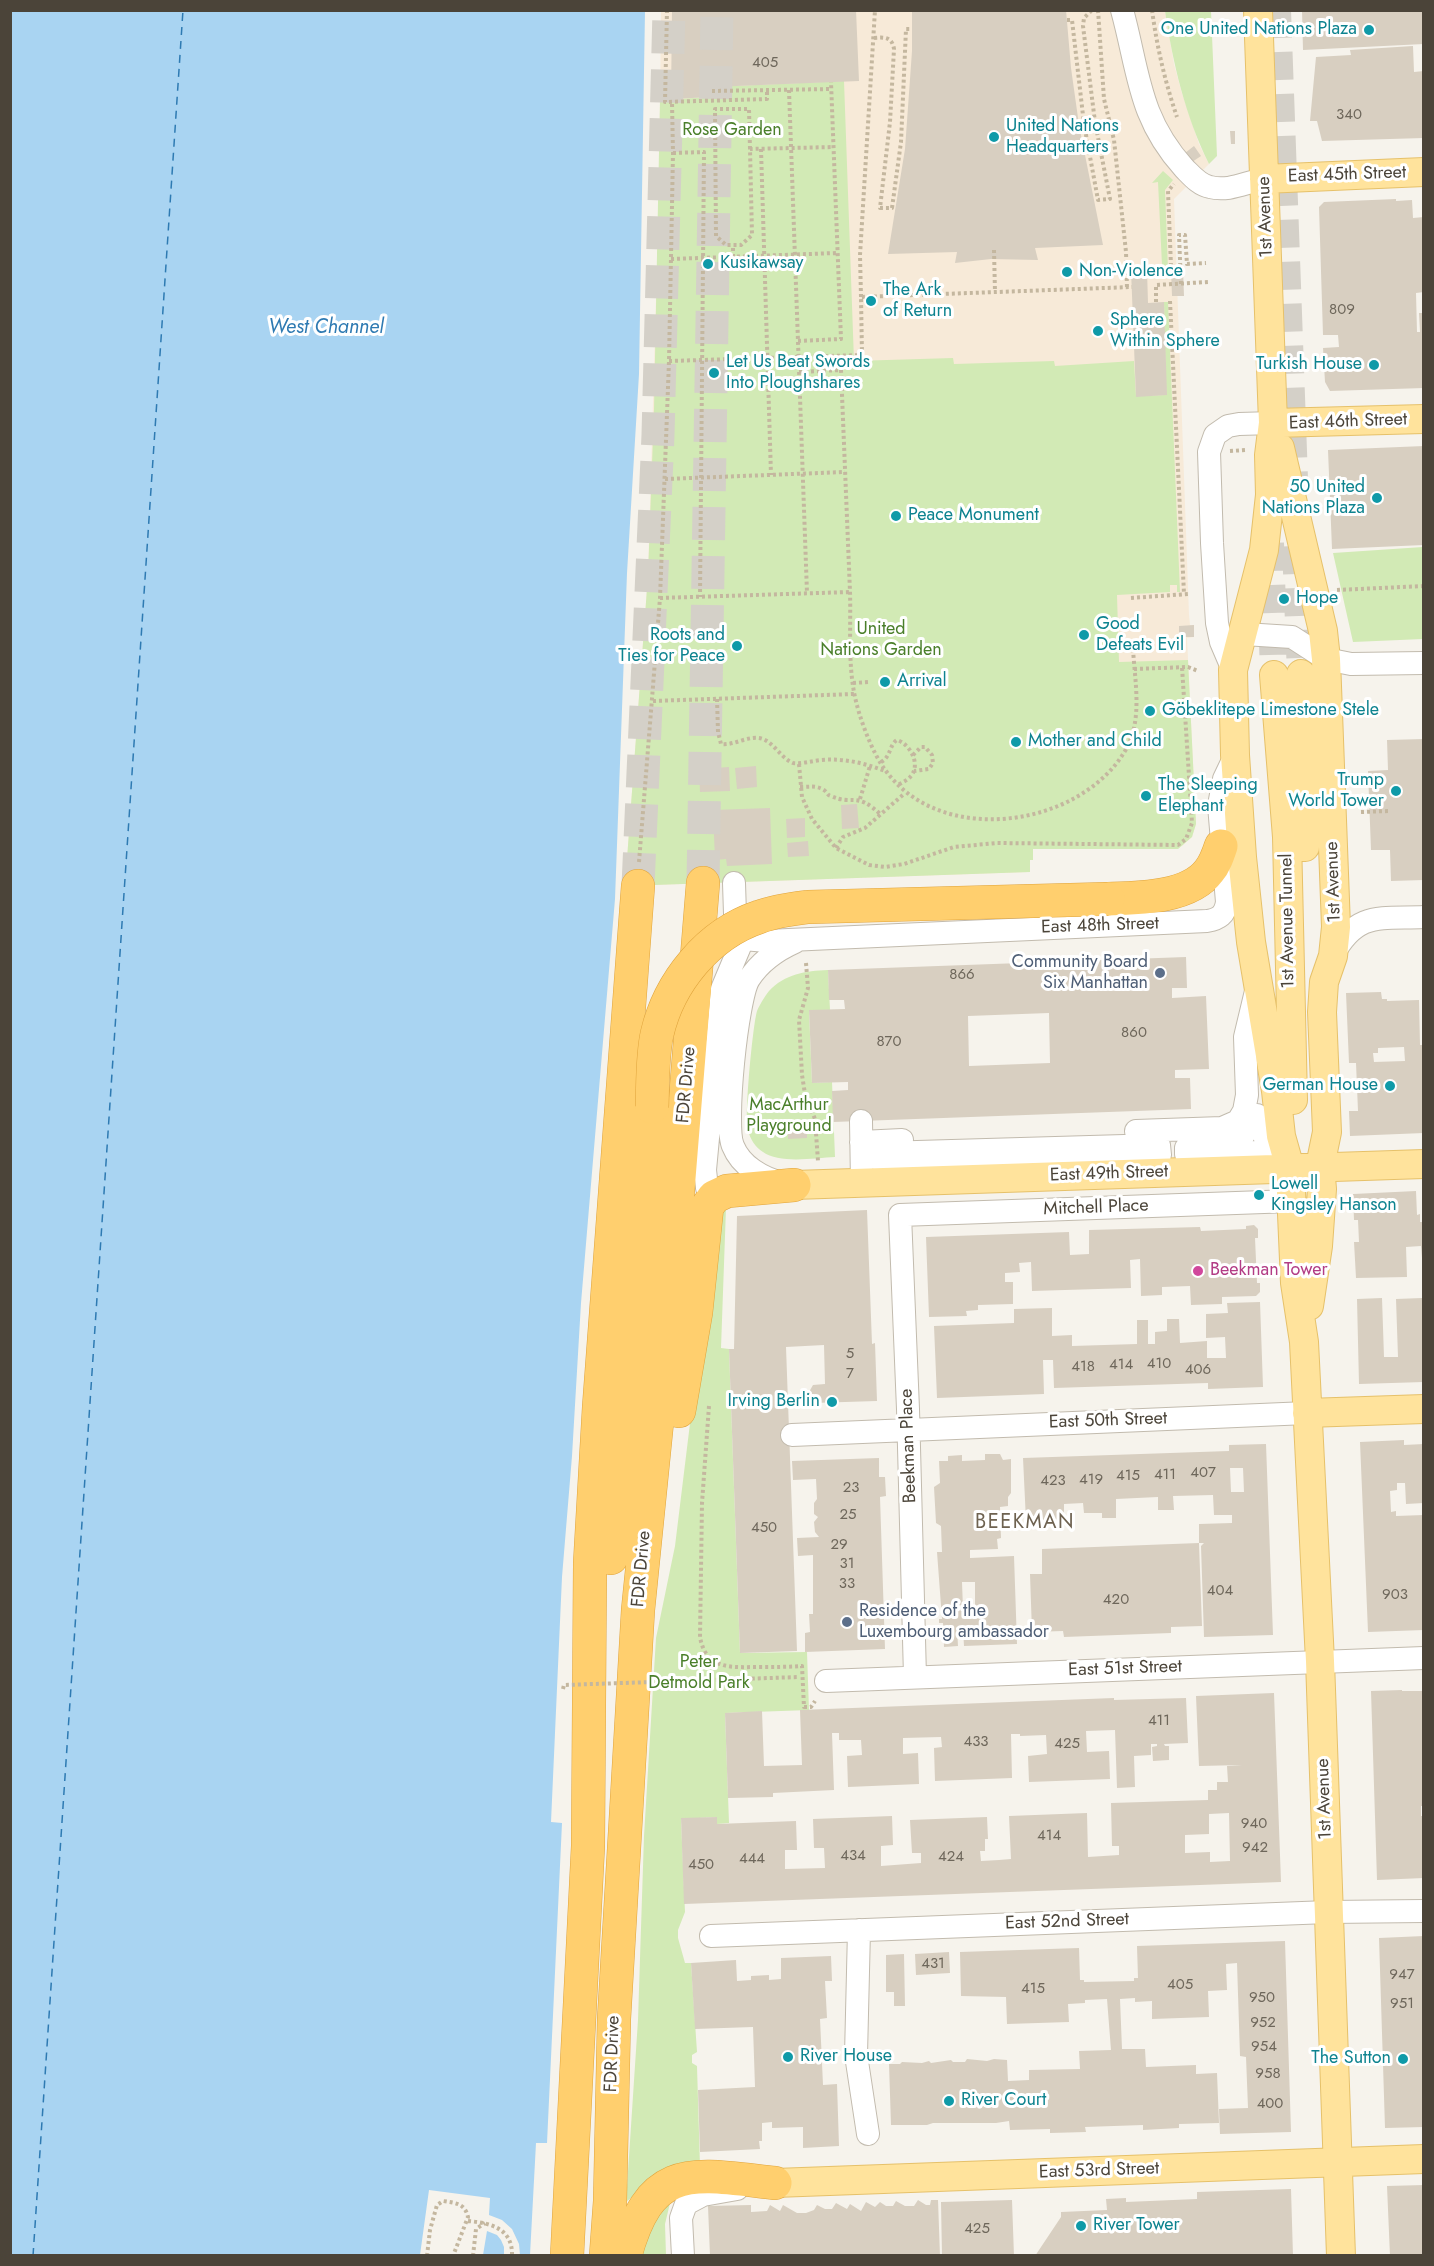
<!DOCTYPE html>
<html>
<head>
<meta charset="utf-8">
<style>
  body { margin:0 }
  #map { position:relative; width:1434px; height:2266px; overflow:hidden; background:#f6f3ec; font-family:Jost,sans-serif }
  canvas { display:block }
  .frame { position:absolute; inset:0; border:12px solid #4b4439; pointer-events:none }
</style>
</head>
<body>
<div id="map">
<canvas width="1434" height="2266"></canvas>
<div class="frame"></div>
</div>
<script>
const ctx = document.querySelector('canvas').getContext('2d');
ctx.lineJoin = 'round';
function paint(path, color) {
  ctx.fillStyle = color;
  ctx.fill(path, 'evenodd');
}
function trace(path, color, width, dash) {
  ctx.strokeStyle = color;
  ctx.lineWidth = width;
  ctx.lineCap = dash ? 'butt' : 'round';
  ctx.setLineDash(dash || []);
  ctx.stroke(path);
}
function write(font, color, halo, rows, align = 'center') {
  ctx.font = font + ' Jost,sans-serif';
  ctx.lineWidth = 6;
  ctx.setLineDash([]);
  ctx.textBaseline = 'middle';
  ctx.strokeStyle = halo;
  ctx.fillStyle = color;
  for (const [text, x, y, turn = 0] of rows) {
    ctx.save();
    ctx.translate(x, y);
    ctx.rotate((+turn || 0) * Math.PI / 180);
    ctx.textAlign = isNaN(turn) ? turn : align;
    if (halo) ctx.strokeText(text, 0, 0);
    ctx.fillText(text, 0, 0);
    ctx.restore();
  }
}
const commercial = new Path2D(`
  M661,11H1165L1174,64L1181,90L1199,144L1209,164L1174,199L1189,615L1190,625H1194V637L1187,638L1196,824L1192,837L1182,846L1170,849H1033V860H1030V872L625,886L648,575L659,195Z`);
const green = new Path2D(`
  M1165,11H1211L1217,156L1209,164C1185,115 1173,64 1165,11Z
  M844,81L854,361L953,358L954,364L1054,361L1055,366L1134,361L1136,396L1166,395L1164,302H1168L1180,592H1177V585H1170V592L1117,595L1119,662L1188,660L1196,824L1192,837L1178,849H1033V860H1030V872L625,886L648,575L654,409L660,100L712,97V87Z
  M1163,171L1173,180L1165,190L1168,269L1141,270V267L1162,265L1158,182L1152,183Z
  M1423,547V639L1353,642L1333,553Z
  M828,970L830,1010H809L812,1083L832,1082L835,1157C815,1158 779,1164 763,1152C755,1147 750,1139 748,1130C744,1117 753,1024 757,1011C760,1004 765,996 769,991C785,974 805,971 828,970Z
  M726,1208L721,1348L729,1349L740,1653L807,1652L809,1710L725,1713L729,1823L717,1824V1817L681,1819L685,1912L678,1930V1938L685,1963H691L697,2052L692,2055V2063L697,2066L700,2167L648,2184L626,2202L638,2020L644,1836L656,1638L675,1546L715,1219Z
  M671,2199L665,2224L666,2255L634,2256L636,2244Z`);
const water = new Path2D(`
  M11,11H645L639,374L627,573L615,899L581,1303L572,1456L562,1577L551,1822L562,1823L547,2143H536L530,2255L11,2256Z`);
const pier = new Path2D(`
  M429,2190L490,2198L489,2215L502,2220L512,2229L519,2244L520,2255H504V2247L501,2240L497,2235L487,2231L483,2255H420Z`);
const ferry = new Path2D(`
  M33,2256L183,10`);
const building = new Path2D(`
  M672,10H856L859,81L712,87V97L671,99Z
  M912,10H1066L1071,68L1079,125L1103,245L1035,248L1038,260L991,259L955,263L957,252L888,254L905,149L912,51Z
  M1302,10H1424V44L1303,50Z
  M1413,46L1414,72L1424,71V138L1322,141L1317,121H1310L1316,57L1351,55L1350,50Z
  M1230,131H1235V144H1231Z
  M1194,146L1201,156L1192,162L1185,153Z
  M1396,199V201L1412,200L1413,218L1424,217V292L1416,293L1417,332H1420L1419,313H1424V388L1330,391L1325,382L1323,348L1339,347L1338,335H1323L1319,207L1324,202Z
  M1171,269H1183L1184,296H1172Z
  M1131,270H1147L1148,303L1164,302L1167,395L1136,397Z
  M1424,446V545L1332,549L1328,450Z
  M1194,625V637H1179V626Z
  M1424,739V880L1391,881L1390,850H1371L1368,771L1388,770L1387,740Z
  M756,766L757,787L737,789L735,768Z
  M729,767L730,791L700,792L699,769Z
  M857,804L859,828L842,829L841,805Z
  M770,808L772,864L727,866L726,859L715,860L713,810Z
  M805,818V837L787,838L786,819Z
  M808,841L809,856L788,857L787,843Z
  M1186,957L1187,988H1172V998L1206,996L1209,1069L1175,1070V1078H1190L1191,1109L833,1122L832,1091L848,1090V1082L812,1083L809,1010L845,1009L844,1000H829L828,970ZM1049,1013L1050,1063L969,1066L968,1016Z
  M1381,992L1382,999H1387V1001L1419,1000L1420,1045H1424V1133L1350,1136L1349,1111H1358L1356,1063H1349L1346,993ZM1404,1047L1405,1061L1374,1062L1373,1053H1378V1048Z
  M807,1120V1138L788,1139V1121Z
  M1416,1191L1417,1215L1420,1214V1222H1424V1258H1422L1421,1246L1406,1247L1407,1277L1356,1278L1354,1242H1359L1358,1220H1354L1353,1194Z
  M867,1210L872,1344L875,1343L877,1401L813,1403L809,1392L813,1385L825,1384L824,1345L786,1347L797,1651L740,1653L729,1349H734L737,1216Z
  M1254,1225L1258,1229V1238H1255L1257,1283H1260V1292L1256,1296L1222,1297V1304L1191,1305L1190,1286L1162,1287V1295L1141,1296L1140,1259L1130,1260L1131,1288L1032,1291L1031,1262L1019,1263L1020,1272L1005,1273V1282H1013V1304L978,1305V1310L966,1311L967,1316L929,1317L926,1237L1069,1232L1070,1255L1089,1254V1230L1200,1227L1201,1231L1246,1229V1226Z
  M1382,1298L1384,1357H1398L1396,1299L1422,1298L1424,1382L1359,1384L1357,1299Z
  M1260,1302L1263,1387L1208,1389V1383L1054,1388L1053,1360H1043L1044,1394L937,1398L934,1326L1014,1323V1309L1052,1308V1336L1072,1335V1346L1137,1344V1320H1148V1344H1155V1332L1167,1331V1319H1179L1180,1343L1207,1341V1358H1226L1225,1337L1206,1338V1314L1228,1313L1227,1303Z
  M1404,1440V1445L1424,1444V1503L1406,1504L1405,1483H1397V1490L1390,1491L1391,1512L1396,1511V1516L1424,1515V1630L1368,1632L1360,1442Z
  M1266,1444L1273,1635L1204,1637L1201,1546L1204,1543H1199L1202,1626L1171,1627V1633L1064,1637L1063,1631L1032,1632L1030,1574H1042V1549L1199,1543V1524L1232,1523V1515H1214L1213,1495L1173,1496L1174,1510H1158V1497L1116,1499V1518H1102V1513H1084L1083,1503L1064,1504V1519L1026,1521L1023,1458L1229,1451V1445ZM1230,1468H1243L1244,1492H1231Z
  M985,1454H1000L1003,1460L1011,1459V1493L1008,1497V1506L1000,1507L1001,1538L997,1539L998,1549L970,1550V1558L1014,1556L1017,1644L964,1646L963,1629H957L958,1646L944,1647L943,1623H939V1619H942L937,1552H942L941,1526L936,1523L934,1487L940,1483L939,1461H948V1456L962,1455V1461L985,1460ZM962,1582H975V1608L963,1609Z
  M879,1458V1477H885L886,1496L880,1497L885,1649L805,1652V1633L810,1632L809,1614H813V1555L798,1556L797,1538L819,1537L815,1532L814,1522L818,1517L814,1514V1503L817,1499L816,1479L793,1480L792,1461Z
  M1402,1690V1691H1424V1806H1421V1816H1424V1878L1377,1880L1371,1691Z
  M1274,1693L1281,1882L684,1904L681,1818L717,1817V1824L796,1821L797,1850H785V1869L825,1868L824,1848H814L813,1819L892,1816L893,1845L881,1846V1866L921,1863V1853H912L910,1820L987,1817L988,1839H985V1851H980L981,1861L999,1860L1011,1859L1009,1816L1087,1813L1088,1857L1119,1855V1846H1112L1111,1803L1208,1800V1790H1217V1782H1228L1227,1766L1242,1765L1199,1766L1196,1696ZM1229,1813L1230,1861L1210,1862V1852L1185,1853V1835L1209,1834V1814Z
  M1114,1698V1700L1186,1698L1188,1743L1164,1744L1165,1746H1169V1760L1153,1761L1152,1747L1157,1746V1744H1151V1755L1134,1756L1135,1787L1117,1788L1115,1730L1086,1731L1087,1752L1109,1751L1110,1779L1029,1782L1028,1756L1047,1754L1046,1735L1020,1736V1734H1011L1012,1778L935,1781L934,1748L942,1747L941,1737L903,1738V1754L918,1753L919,1784L848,1787L847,1756L862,1755L861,1740H839V1733H832L834,1790L773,1793V1797L728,1798L725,1713L762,1711L764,1766L802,1765L800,1710Z
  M1424,1936V2127L1385,2128L1379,1938Z
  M1285,1941L1291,2132L1220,2134L1219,2109L1248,2108L1246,2057L1240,2056L1237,1963L1226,1964L1227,1990L1208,1991L1209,2017L1152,2019V2001L1135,2002V1998L1120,1999L1122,2049H1145L1146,2067L1196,2065V2074L1217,2073L1219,2123L1179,2124V2128L1143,2130V2125L1085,2127L1086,2132L1050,2133V2129L1010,2130L1009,2121L996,2123H933L927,2125H891L889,2064H900L902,2062L922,2063L929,2061L931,2063L951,2060L953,2062H965L967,2059L987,2061L994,2059L1007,2060L1008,2081L1029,2080V2070L1080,2069L1079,2051L1111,2050L1107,1999L1085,2000V2003L1068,2004L1069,2022L1007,2024L1006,1997L961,1996L960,1952L1079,1948L1080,1980H1084V1982L1134,1981V1978H1138L1137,1946Z
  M949,1952L950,1973L916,1975L915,1954Z
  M904,1954L905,2006H894V1992H886V1955Z
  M831,1956L832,1981H825L827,2018L820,2019L823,2085L837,2084L839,2146L803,2148V2127L772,2128V2122L762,2123V2141H759L760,2149L700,2152L698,2090L755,2087L753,2027L695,2029L691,1963L736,1960L737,1981L751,1980V1976L769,1975V1980L781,1979V1958Z
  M1424,2185V2256H1390L1387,2186Z
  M1291,2189L1293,2256H1035L1061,2217V2212L1107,2210L1106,2199L1126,2198V2202L1197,2199V2192Z
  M918,2200L926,2205H930L931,2200H938L940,2256H710L708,2206L751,2205V2212L767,2211L770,2205L780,2211L783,2205L797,2213H806L814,2210L817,2205L825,2209H832L836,2203L847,2209L850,2204L861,2211L866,2202L875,2207L880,2202L886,2206H893L896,2201L905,2206H914Z
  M1012,2200L1014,2256H942L941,2202Z`);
const majorTunnel = new Path2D(`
  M1277,10L1294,479
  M1270,543L1274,675
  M1296,546L1301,674`);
const highwayTunnel = new Path2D(`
  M703,883L717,10
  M638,886L658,435L669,10`);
const path = new Path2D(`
  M667,10L665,102L767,99V90
  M1098,10L1104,99L1114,140L1126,252L1127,288
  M1152,10C1157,47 1165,82 1177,117
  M1067,20H1072L1084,124L1098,200L1110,199L1095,122L1083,26L1084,18L1092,10
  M874,38C885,37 892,37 894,49L890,122L880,208H892L901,142L906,29H912
  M789,90L807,593
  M712,91L831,89
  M750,149L749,109H715L716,236L726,245H741L752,235L750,149L833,147
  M761,149L771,475
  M673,153L704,152L700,597
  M994,250L995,292
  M733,257V245
  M671,259L837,253
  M1171,266L1168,191L1174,184
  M1181,284L1179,235H1185L1187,264L1206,263
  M861,297L860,255L875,10
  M1170,301L1184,594
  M1156,302V285L1208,282
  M798,341L841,339L831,82
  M669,361L862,355L861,297L1132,287
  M799,372L841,370C844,444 847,518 850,592C851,624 848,660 854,692C858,715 872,753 886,771C941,847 1079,828 1125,751C1143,721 1135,683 1133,649
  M1230,451L1246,450
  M665,479L845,472
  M1337,590L1424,586
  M660,598L850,592
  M1131,598L1188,594
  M1134,669L1188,667L1198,671
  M853,683L869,682
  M717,699L718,732L721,744C734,746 750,734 763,739C775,744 781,758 793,763C802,764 811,761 821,760C844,758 864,763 885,771
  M653,701L854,694
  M913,755L921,747H925L932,755L933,763L929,769L914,771
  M881,762C891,757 889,745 897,740C910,744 921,764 911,776C908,780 903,782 898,785
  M799,764L802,797L812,819L836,848L869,865L885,867L904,864L954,847L997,843L1178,845L1186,839L1192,823L1182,667
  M800,787C809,787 816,785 824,790C828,793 827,795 831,796C853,806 856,791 880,814
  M860,799L870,766
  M1361,812L1389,811
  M836,848L843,837L865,828L905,793
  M639,862L660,598L669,361L673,153L672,102
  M806,963L808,988L799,1020L802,1075L805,1094L815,1119L818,1161
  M709,1406L702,1503L700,1637C706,1671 733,1667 759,1667C774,1667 788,1667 802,1666L804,1707H811L815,1701
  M468,2221C490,2223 513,2228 512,2256
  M427,2256L430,2230L437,2205L443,2201C455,2203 465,2203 468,2217L453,2256
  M473,2256L476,2229L485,2223`);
const minor = new Path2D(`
  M1122,10C1139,72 1138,117 1184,168C1192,176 1199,185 1210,187C1229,192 1246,182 1264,179
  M1244,634L1292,637L1326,659L1351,664L1424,663
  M1233,670L1221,642L1217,623L1212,543L1209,452L1215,435L1228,426L1239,424L1273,423
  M734,883L735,914L742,937
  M743,939L767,941L1207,921C1219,919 1225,915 1227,902L1219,805L1224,779L1235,756
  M1333,955C1357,911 1380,919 1424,917
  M1257,1115L1267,1144L1265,1149L1261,1152L1186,1154V1148L1190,1144L1239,1142Z
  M861,1121L862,1183
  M1136,1131L1222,1128L1238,1121L1244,1111L1247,1095L1245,1037L1256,991
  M861,1142L902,1140
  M1159,1145L1160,1155L883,1164V1153Z
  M782,1183C762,1178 741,1166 733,1146C724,1126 737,998 749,979C760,962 777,950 795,942
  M714,1197L707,1188L705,1170L722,989L743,939
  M792,1435L1307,1413
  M915,1677L908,1409L900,1215L1292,1201
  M826,1681L1424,1658
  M859,1930L856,2055L868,2134
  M711,1936L1328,1912L1424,1911
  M683,2256L681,2218L686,2204L703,2195L737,2189`);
const major = new Path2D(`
  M1258,10L1273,423L1269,455L1270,495L1264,550L1233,670L1235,755L1242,857L1251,942L1276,1091L1281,1136L1290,1168L1295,1283L1304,1342L1320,1661L1341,2256
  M1264,179L1424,172
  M1273,423L1424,419
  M1280,448L1323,631L1326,659L1336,927L1333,956L1324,982L1322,1012L1327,1132L1320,1166L1322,1189L1318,1246L1309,1306
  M1301,674L1305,847
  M1274,675L1287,837L1293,1100
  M794,1185L1424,1164
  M1307,1413L1424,1409
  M775,2183L1424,2159`);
const highway = new Path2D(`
  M1108,899C1138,898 1189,898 1209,871C1215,864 1218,855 1221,846
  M679,1411L696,1312L707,1207L714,1197L727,1191L794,1185
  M611,1558L630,1379L652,1107
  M567,2256L588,1846L590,1563L599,1407L638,886
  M606,2256L610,2201L614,2019L638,1610L668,1313L703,883
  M625,2256C651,2161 692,2174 775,2183`);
const pathBridge = new Path2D(`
  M563,1689L564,1685L799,1677`);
const highwayBridge = new Path2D(`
  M652,1107C653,1083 652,1057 657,1034C669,982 708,934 759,917C775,911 792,909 808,907L1108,899`);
const markers = [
  [1369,30,6,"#0f9aa8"],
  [994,137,6,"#0f9aa8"],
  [708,264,6,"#0f9aa8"],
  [1067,272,6,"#0f9aa8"],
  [871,301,6,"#0f9aa8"],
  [1098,331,6,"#0f9aa8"],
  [1374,365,6,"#0f9aa8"],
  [714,373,6,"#0f9aa8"],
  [1377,498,6,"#0f9aa8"],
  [896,516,6,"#0f9aa8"],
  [1284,599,6,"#0f9aa8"],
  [1084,635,6,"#0f9aa8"],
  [737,646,6,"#0f9aa8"],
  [885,682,6,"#0f9aa8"],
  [1150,711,6,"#0f9aa8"],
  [1016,742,6,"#0f9aa8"],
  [1396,791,6,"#0f9aa8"],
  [1146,796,6,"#0f9aa8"],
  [1160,973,6,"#5c6f8a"],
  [1390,1086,6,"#0f9aa8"],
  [1259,1195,6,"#0f9aa8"],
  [1198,1271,6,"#d1479c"],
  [832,1402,6,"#0f9aa8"],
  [847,1622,6,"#5c6f8a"],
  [788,2057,6,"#0f9aa8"],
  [1403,2059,6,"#0f9aa8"],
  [949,2101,6,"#0f9aa8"],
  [1081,2226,6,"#0f9aa8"]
];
const numberNames = [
  ["405",765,63],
  ["340",1349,115],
  ["809",1342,310],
  ["866",962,975],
  ["860",1134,1033],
  ["870",889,1042],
  ["5",850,1354],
  ["410",1159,1364],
  ["414",1121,1365],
  ["418",1083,1367],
  ["406",1198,1370],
  ["7",850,1374],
  ["407",1203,1473],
  ["411",1165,1475],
  ["415",1128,1476],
  ["419",1091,1480],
  ["423",1053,1481],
  ["23",851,1488],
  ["25",848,1515],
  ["450",764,1528],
  ["29",839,1545],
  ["31",847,1564],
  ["33",847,1584],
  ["404",1220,1591],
  ["903",1395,1595],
  ["420",1116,1600],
  ["411",1159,1721],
  ["433",976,1742],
  ["425",1067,1744],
  ["940",1254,1824],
  ["414",1049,1836],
  ["942",1255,1848],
  ["434",853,1856],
  ["424",951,1857],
  ["444",752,1859],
  ["450",701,1865],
  ["431",933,1964],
  ["947",1402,1975],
  ["405",1180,1985],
  ["415",1033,1989],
  ["950",1262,1998],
  ["951",1402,2004],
  ["952",1263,2023],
  ["954",1264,2047],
  ["958",1268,2074],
  ["400",1270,2104],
  ["425",977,2229]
];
const cultureNames = [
  ["One United Nations Plaza",1357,30,"right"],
  ["United Nations",1006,127],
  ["Headquarters",1006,148],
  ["Kusikawsay",720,264],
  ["Non-Violence",1079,272],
  ["The Ark",883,291],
  ["of Return",883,312],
  ["Sphere",1110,321],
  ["Within Sphere",1110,342],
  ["Let Us Beat Swords",726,363],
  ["Into Ploughshares",726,384],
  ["Turkish House",1362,365,"right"],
  ["50 United",1365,488,"right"],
  ["Nations Plaza",1365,509,"right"],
  ["Peace Monument",908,516],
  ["Hope",1296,599],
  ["Good",1096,625],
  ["Defeats Evil",1096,646],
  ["Roots and",725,636,"right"],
  ["Ties for Peace",725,657,"right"],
  ["Arrival",897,682],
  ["Göbeklitepe Limestone Stele",1162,711],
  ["Mother and Child",1028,742],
  ["Trump",1384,781,"right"],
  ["World Tower",1384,802,"right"],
  ["The Sleeping",1158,786],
  ["Elephant",1158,807],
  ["German House",1378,1086,"right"],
  ["Lowell",1271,1185],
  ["Kingsley Hanson",1271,1206],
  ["Irving Berlin",820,1402,"right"],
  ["River House",800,2057],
  ["The Sutton",1391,2059,"right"],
  ["River Court",961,2101],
  ["River Tower",1093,2226]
];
const parkNames = [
  ["Rose Garden",732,131],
  ["United",881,630],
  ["Nations Garden",881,651],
  ["MacArthur",789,1106],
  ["Playground",789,1127],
  ["Peter",699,1663],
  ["Detmold Park",699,1684]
];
const streetNames = [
  ["East 45th Street",1347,175,-2],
  ["1st Avenue",1266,217,-92],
  ["East 46th Street",1348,422,-2],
  ["1st Avenue",1334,882,-92],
  ["1st Avenue Tunnel",1288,921,-91],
  ["East 48th Street",1100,926,-2],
  ["FDR Drive",687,1085,-85],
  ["East 49th Street",1109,1174,-2],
  ["Mitchell Place",1096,1208,-2],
  ["East 50th Street",1108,1421,-2],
  ["Beekman Place",909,1446,-92],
  ["FDR Drive",642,1569,-85],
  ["East 51st Street",1125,1669,-2],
  ["1st Avenue",1325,1799,-92],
  ["East 52nd Street",1067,1922,-2],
  ["FDR Drive",613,2054,-88],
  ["East 53rd Street",1099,2171,-2]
];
const serviceNames = [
  ["Community Board",1148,963],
  ["Six Manhattan",1148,984],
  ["Residence of the",859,1612,"left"],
  ["Luxembourg ambassador",859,1633,"left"]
];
const hotelNames = [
  ["Beekman Tower",1210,1271]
];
const waterNames = [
  ["West Channel",326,328]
];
const neighbourhoodNames = [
  ["BEEKMAN",1025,1523]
];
paint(commercial, '#f7ead8');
paint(green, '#d2eab5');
paint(water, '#a9d4f2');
paint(pier, '#f6f3ec');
trace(ferry, '#2e7ab2', 1.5, [8, 6]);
paint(building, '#d8cfc1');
trace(majorTunnel, '#d4d0c8', 28, [28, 14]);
trace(highwayTunnel, '#d4d0c8', 33, [33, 16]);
trace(minor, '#c2bbae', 24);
trace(major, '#e6c16a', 30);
trace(highway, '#e0a43c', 34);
trace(path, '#c4b79f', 4, [3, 3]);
trace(minor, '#fff', 22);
trace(major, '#ffe39c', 28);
trace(highway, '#ffcf6e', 33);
trace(highwayBridge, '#e0a43c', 34, []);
trace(pathBridge, '#c4b79f', 4, [3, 3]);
trace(highwayBridge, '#ffcf6e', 33);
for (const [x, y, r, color] of markers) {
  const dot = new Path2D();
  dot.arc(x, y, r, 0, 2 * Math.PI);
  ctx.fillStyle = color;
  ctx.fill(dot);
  trace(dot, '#fff', 2);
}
write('15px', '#6e675b', null, numberNames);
write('18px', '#0d838f', '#fff', cultureNames, 'left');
write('18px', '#4a7f2a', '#fff', parkNames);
write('18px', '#4b4439', '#fff', streetNames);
write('18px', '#4e5e75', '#fff', serviceNames, 'right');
write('18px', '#b23c85', '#fff', hotelNames, 'left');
write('italic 20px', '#2e7ab2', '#fff', waterNames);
ctx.letterSpacing = '1.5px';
write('20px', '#6e6250', '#fff', neighbourhoodNames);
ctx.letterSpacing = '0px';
</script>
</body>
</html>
